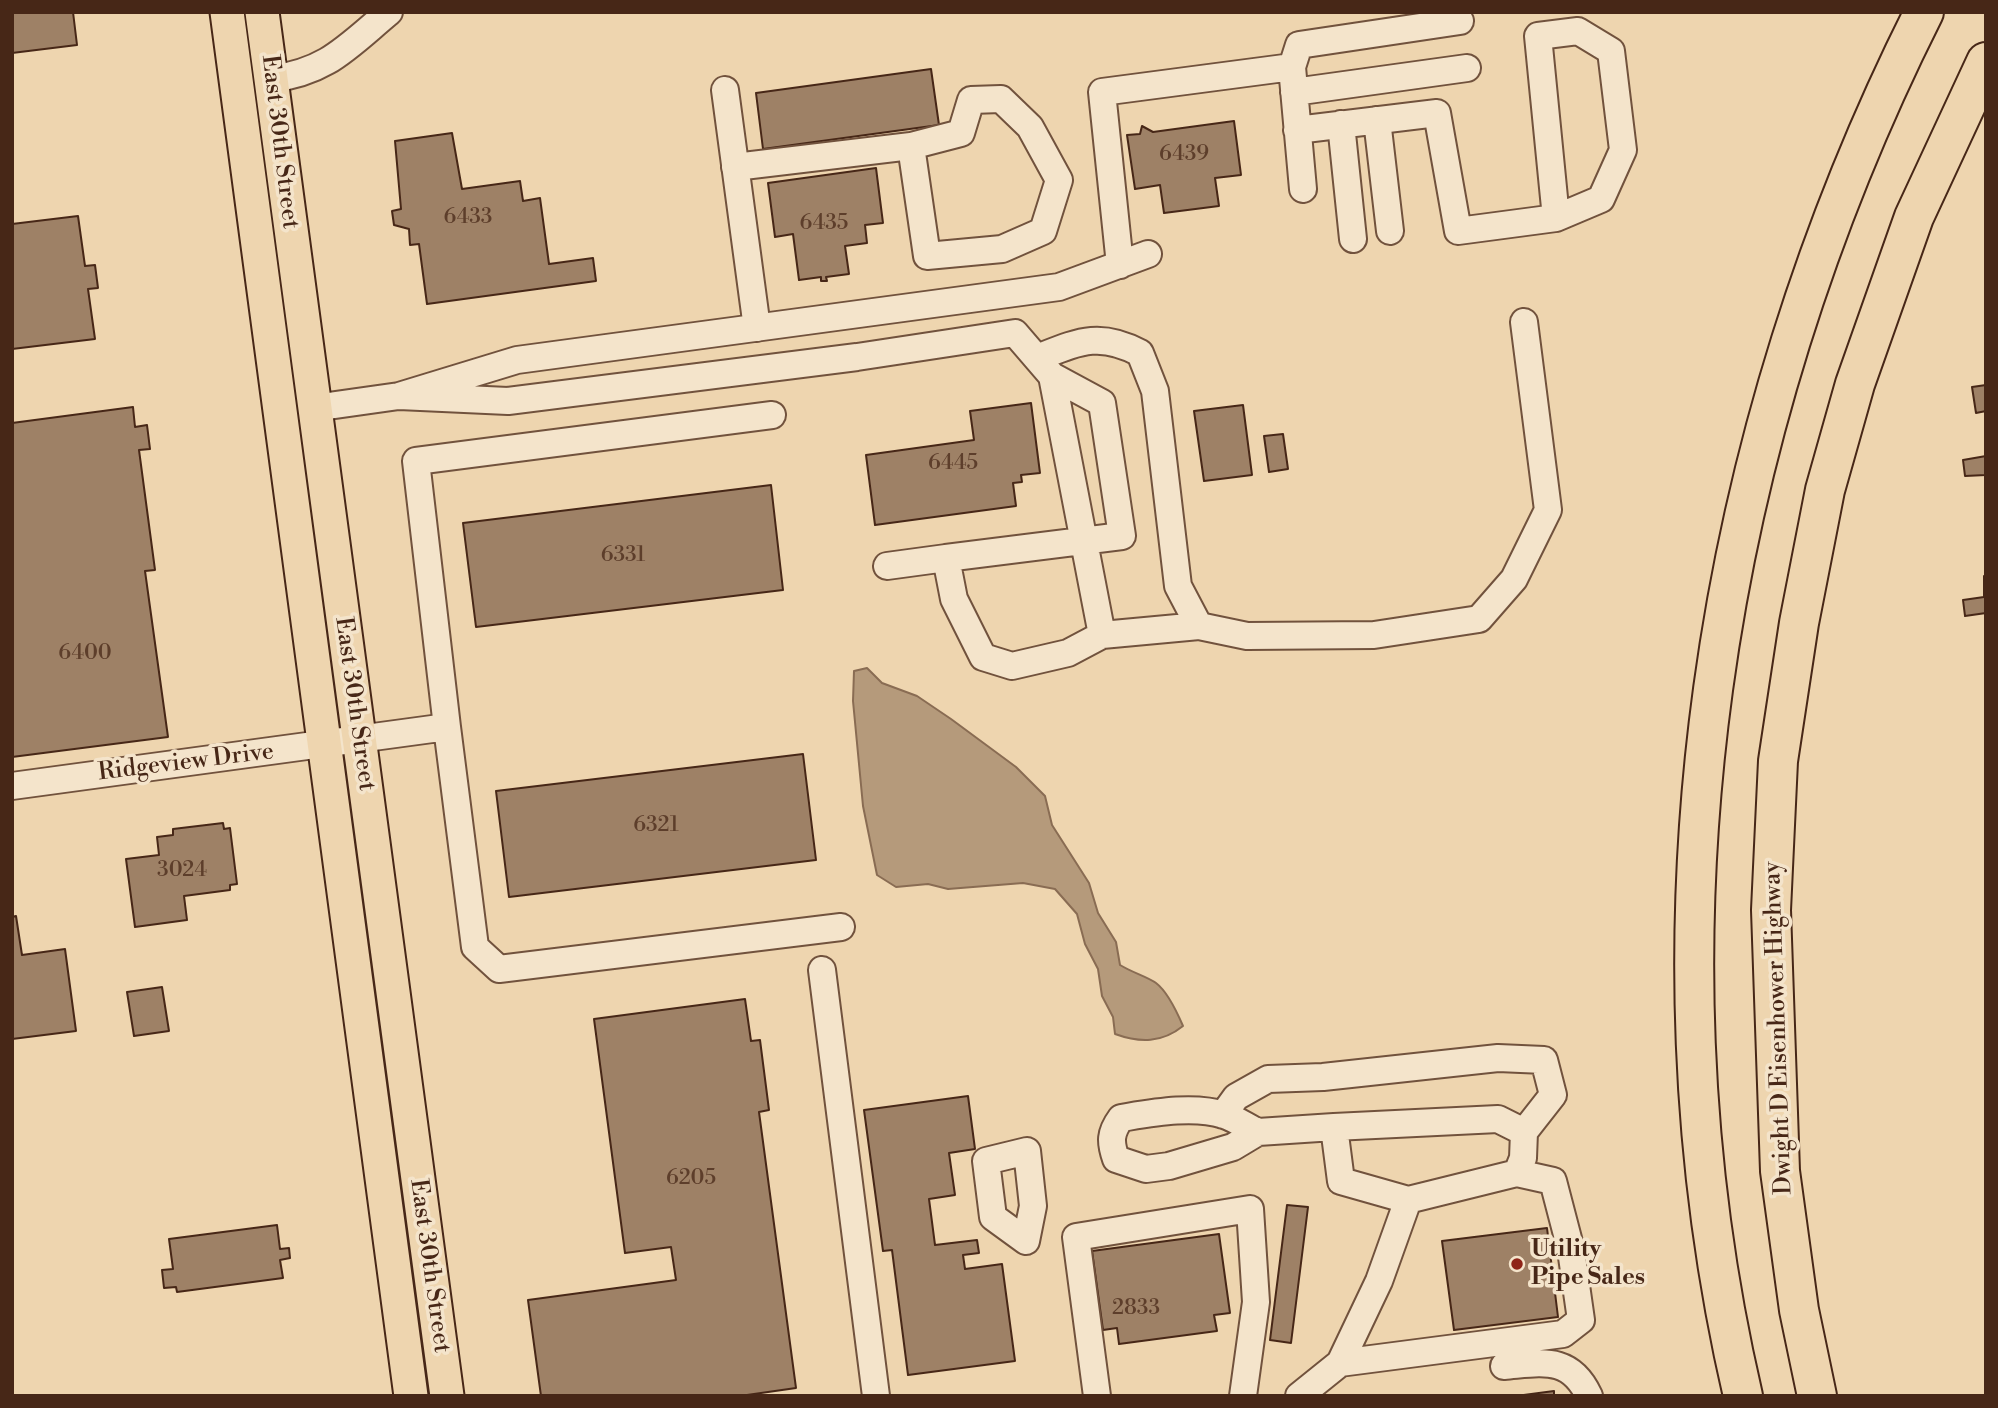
<!DOCTYPE html>
<html>
<head>
<meta charset="utf-8">
<style>
  body { margin:0 }
  #map { position:relative; width:1998px; height:1408px; overflow:hidden; background:#eed5af; font-family:"Libre Bodoni",serif }
  canvas { display:block }
  .frame { position:absolute; inset:0; border:14px solid #472717; pointer-events:none }
</style>
</head>
<body>
<div id="map">
<canvas width="1998" height="1408"></canvas>
<div class="frame"></div>
</div>
<script>
const ctx = document.querySelector('canvas').getContext('2d');
ctx.lineJoin = 'round';
function paint(path, color) {
  ctx.fillStyle = color;
  ctx.fill(path, 'evenodd');
}
function trace(path, color, width, dash) {
  ctx.strokeStyle = color;
  ctx.lineWidth = width;
  ctx.lineCap = dash ? 'butt' : 'round';
  ctx.setLineDash(dash || []);
  ctx.stroke(path);
}
function write(font, color, halo, rows, align = 'center') {
  ctx.font = font + ' "Libre Bodoni",serif';
  ctx.lineWidth = 7;
  ctx.setLineDash([]);
  ctx.textBaseline = 'middle';
  ctx.strokeStyle = halo;
  ctx.fillStyle = color;
  for (const [text, x, y, turn = 0] of rows) {
    ctx.save();
    ctx.translate(x, y);
    ctx.rotate((+turn || 0) * Math.PI / 180);
    ctx.textAlign = isNaN(turn) ? turn : align;
    if (halo) ctx.strokeText(text, 0, 0);
    ctx.fillText(text, 0, 0);
    ctx.restore();
  }
}
const water = new Path2D(`
  M867,668L882,683L917,696L951,719L1016,767L1045,796L1052,825L1089,883L1098,913L1116,942L1120,965C1131,972 1148,977 1156,983C1168,992 1177,1012 1183,1026C1162,1043 1140,1043 1115,1034L1113,1017L1102,996L1098,969L1085,944L1077,914L1055,889L1023,883L948,889L928,884L896,887L877,875L863,806L853,701L854,671Z`);
const building = new Path2D(`
  M12,12H73L77,45L12,53Z
  M931,69L939,125L763,149L756,93Z
  M1234,121L1241,175L1215,178L1219,206L1164,213L1160,185L1135,189L1127,135L1140,134L1142,126L1153,132Z
  M452,133L462,189L520,181L523,201L540,198L549,264L593,258L596,281L427,304L419,244L410,245L409,229L394,225L392,211L401,209L395,141Z
  M876,168L883,223L865,225L867,243L845,246L849,274L826,277L827,281H821V277L799,280L793,234L775,237L768,183Z
  M78,216L85,266L95,265L98,288L88,289L95,339L12,349V224Z
  M1986,385V411L1976,413L1972,387Z
  M1031,403L1040,473L1021,475L1022,482L1013,483L1016,506L875,525L866,455L974,440L970,411Z
  M1243,405L1252,475L1204,481L1194,411Z
  M133,407L135,427L147,425L150,449L139,450L155,570L145,571L168,737L12,757V423Z
  M1283,434L1288,469L1269,472L1264,436Z
  M1986,456V475L1965,476L1963,460Z
  M771,485L783,590L476,627L463,523Z
  M1984,576H1986V613L1965,616L1963,600L1984,597Z
  M803,754L816,860L509,897L496,791Z
  M223,823L224,829L230,828L237,884L230,885V890L184,896L187,920L135,927L126,859L159,855L157,837L173,835V829Z
  M16,916L22,955L65,949L76,1031L12,1039V917Z
  M162,987L169,1031L134,1036L127,992Z
  M745,999L751,1041L760,1040L769,1110L759,1112L796,1388L740,1396H541L528,1300L676,1280L671,1247L625,1253L594,1019Z
  M968,1096L975,1149L949,1153L955,1195L929,1199L935,1245L977,1240L979,1253L963,1255L965,1269L1002,1264L1015,1361L908,1375L892,1250L883,1251L864,1110Z
  M1287,1205L1308,1207L1291,1343L1270,1340Z
  M277,1225L280,1249L289,1248L290,1258L280,1260L283,1278L177,1292L176,1287L164,1288L162,1270L173,1269L169,1239Z
  M1547,1228L1558,1317L1454,1330L1442,1241Z
  M1219,1234L1230,1313L1214,1315L1217,1331L1119,1344L1117,1328L1103,1330L1092,1251Z
  M1554,1391V1396H1516Z`);
const minor = new Path2D(`
  M1292,67L1299,45L1460,21
  M271,79C327,72 347,47 389,12
  M725,90L757,328
  M1294,92L1467,68
  M1377,120L1390,231
  M1341,124L1353,239
  M1297,130L1437,113L1458,231L1556,218L1538,36L1578,31L1611,51L1623,150L1601,199L1556,218
  M735,167L911,146L927,256L1002,249L1043,231L1059,180L1030,127L1001,99L971,100L961,133L911,146
  M1120,265L1102,92L1292,67L1303,189
  M1037,358C1078,342 1099,331 1140,353L1155,391L1178,586L1199,626L1102,635
  M399,396L508,401L857,357L1015,333L1052,376L1102,635L1068,653L1012,666L983,657L954,599L946,558L1122,536L1102,403L1052,376
  M314,408L399,396L517,360L1059,287L1148,254
  M887,566L946,558
  M1199,626L1247,636L1374,635L1479,619L1514,579L1548,510L1524,322
  M447,727L416,461L772,415
  M12,786L447,727L475,947L499,969L841,927
  M822,970L876,1396
  M1223,1115L1236,1097L1268,1079L1323,1077L1498,1058L1544,1060L1553,1095L1524,1132
  M1334,1127L1498,1119L1524,1132L1523,1158L1517,1173
  M1258,1132C1247,1127 1236,1119 1224,1115C1193,1105 1152,1113 1121,1118C1110,1133 1110,1142 1116,1159L1146,1169L1169,1166L1233,1147L1258,1132L1334,1127L1341,1181L1408,1200L1379,1281L1340,1363L1299,1396
  M1027,1151L1033,1206L1026,1241L993,1217L986,1161Z
  M1340,1363L1563,1334L1581,1320L1571,1250L1553,1181L1517,1173L1408,1200
  M1504,1366C1542,1363 1570,1355 1589,1396
  M1097,1396L1076,1237L1250,1209L1256,1302L1243,1396`);
const major = new Path2D(`
  M227,12L411,1396
  M262,12L447,1396`);
const highway = new Path2D(`
  M1743,1396C1635,932 1711,435 1924,12
  M1817,1396L1799,1310L1780,1171L1771,910L1778,761L1799,623L1825,490L1855,384L1914,217L1986,62`);
const markers = [
  [1517,1264,7,"#8f2418"]
];
const numberNames = [
  ["6439",1184,155],
  ["6433",468,218],
  ["6435",824,224],
  ["6445",953,464],
  ["6331",623,556],
  ["6400",85,654],
  ["6321",656,826],
  ["3024",182,871],
  ["6205",691,1179],
  ["2833",1136,1309]
];
const streetNames = [
  ["East 30th Street",279,142,83],
  ["East 30th Street",354,704,82],
  ["Ridgeview Drive",186,763,-7],
  ["Dwight D Eisenhower Highway",1779,1028,-92],
  ["East 30th Street",429,1266,82]
];
const poiNames = [
  ["Utility",1531,1250],
  ["Pipe Sales",1531,1278]
];
paint(water, '#b59a7b');
trace(water, '#896c53', 2);
paint(building, '#9e8166');
trace(building, '#472717', 2);
trace(minor, '#71523d', 30);
trace(major, '#472717', 37);
trace(highway, '#472717', 42);
trace(minor, '#f4e4cb', 26);
trace(major, '#eed5af', 33);
trace(highway, '#eed5af', 38);
for (const [x, y, r, color] of markers) {
  const dot = new Path2D();
  dot.arc(x, y, r, 0, 2 * Math.PI);
  ctx.fillStyle = color;
  ctx.fill(dot);
  trace(dot, '#f4e4cb', 2.5);
}
write('21px', '#5d3e2b', null, numberNames);
write('24px', '#472717', '#f4e4cb', streetNames);
write('bold 24px', '#472717', '#f4e4cb', poiNames, 'left');
</script>
</body>
</html>
